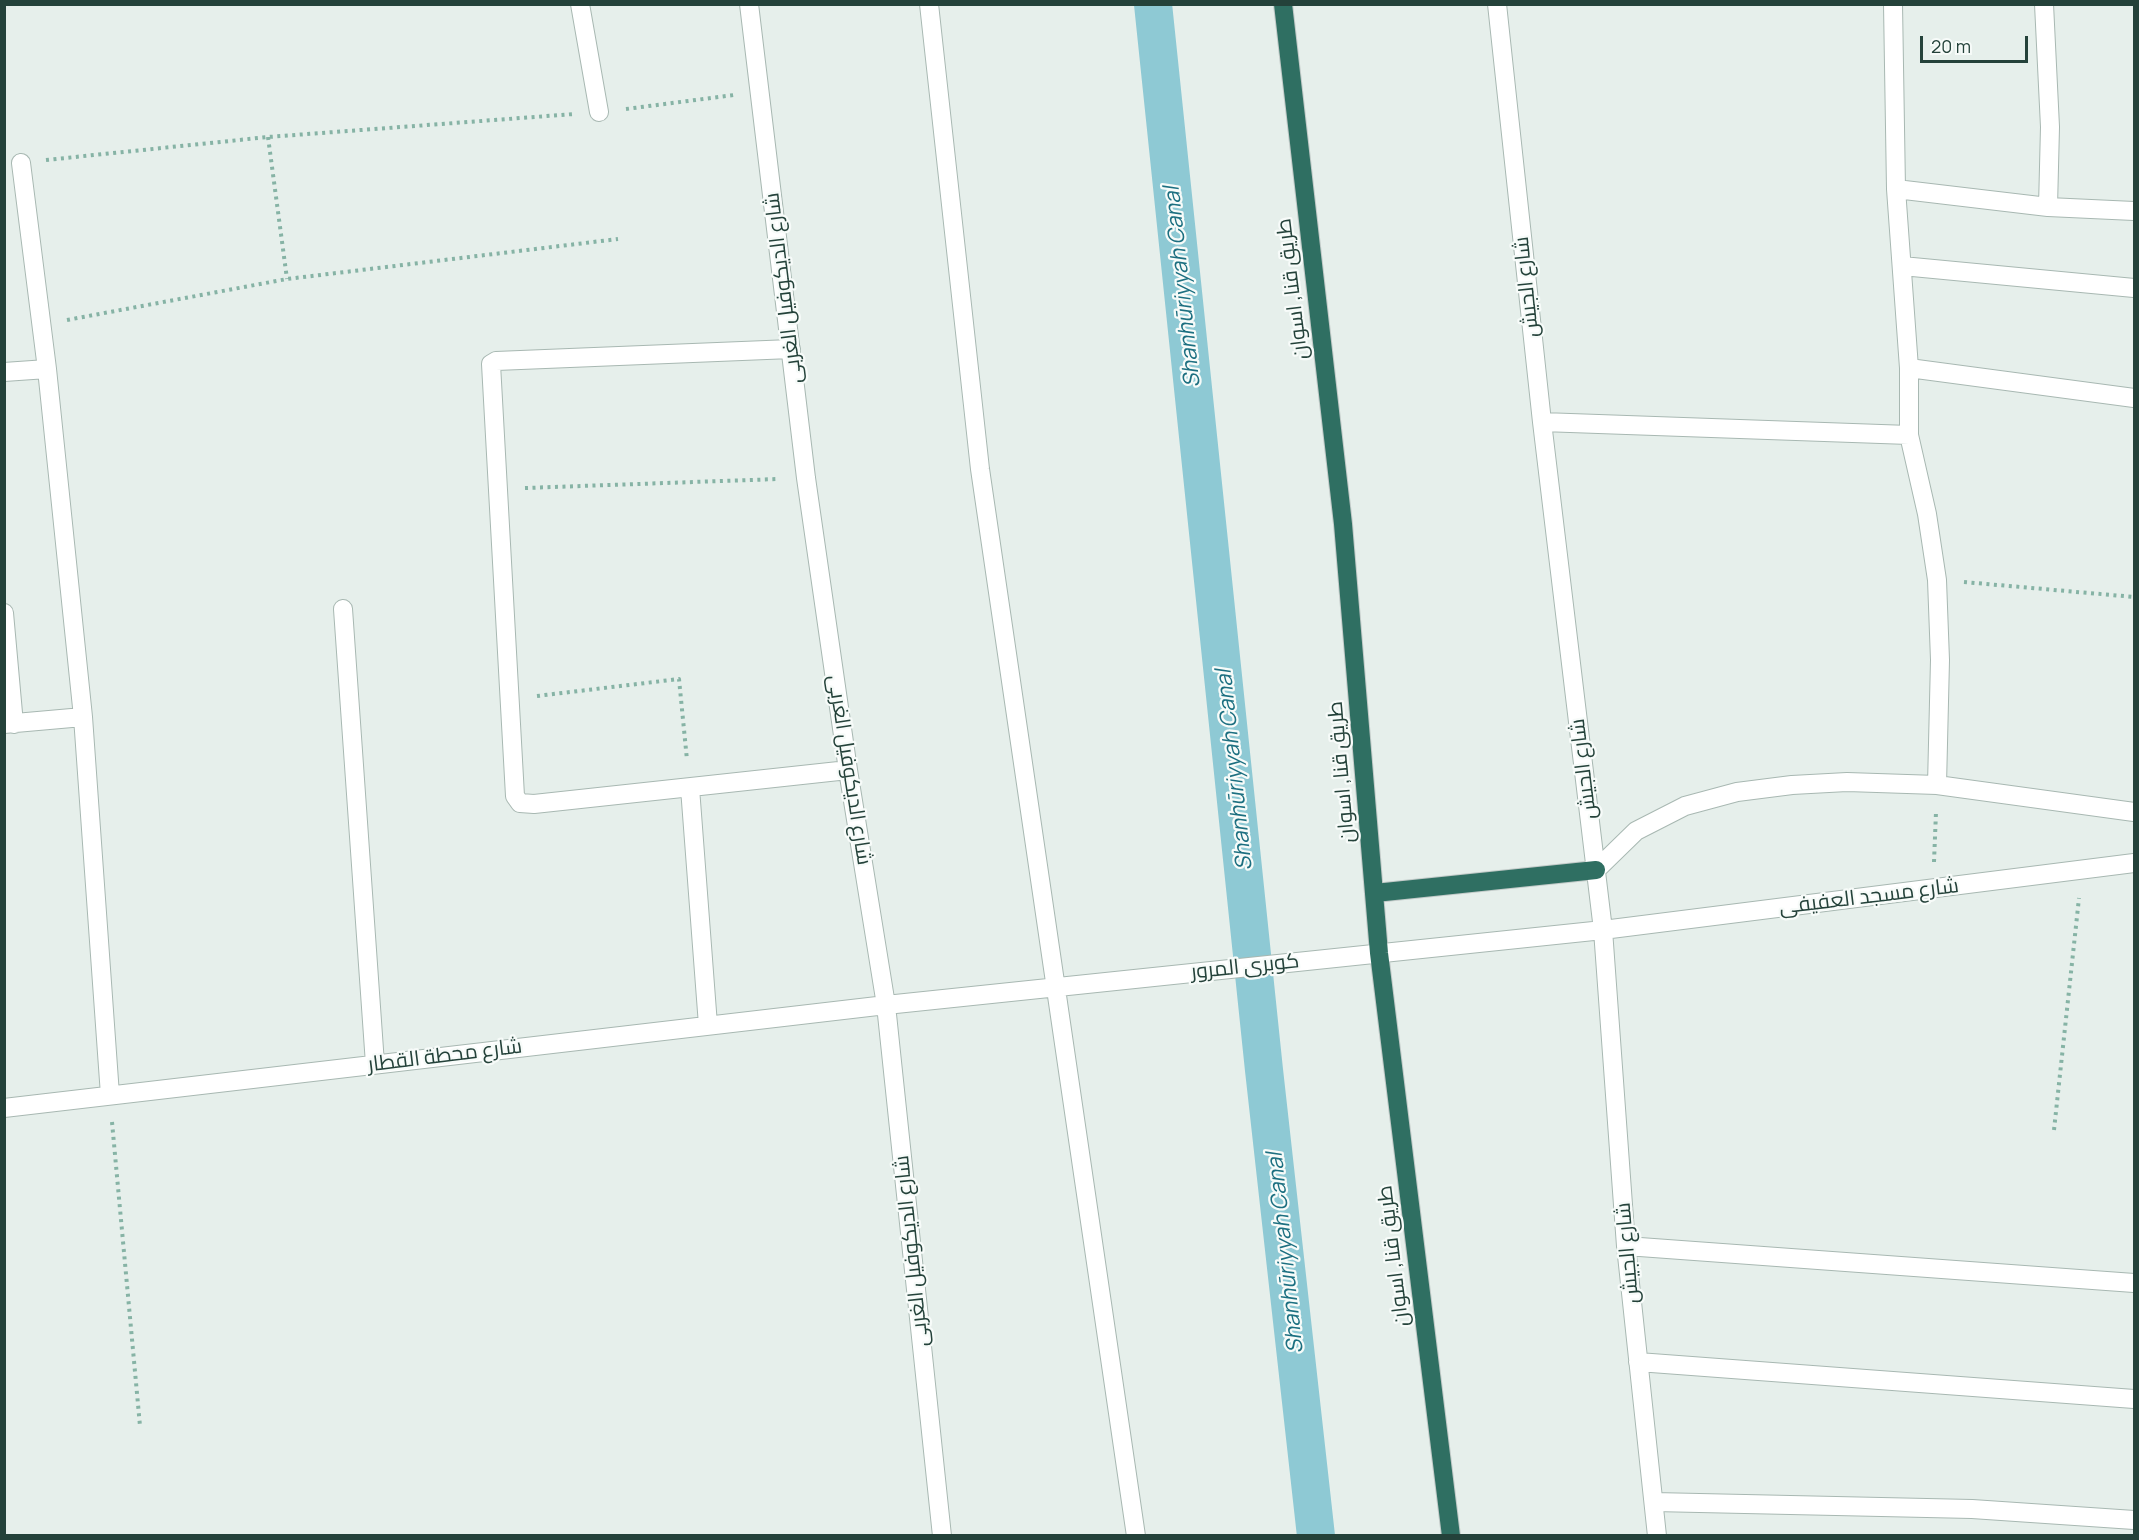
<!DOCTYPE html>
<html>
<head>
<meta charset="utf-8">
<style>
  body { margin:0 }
  #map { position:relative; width:2139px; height:1540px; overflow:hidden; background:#e6efeb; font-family:Manrope,sans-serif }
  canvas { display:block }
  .frame { position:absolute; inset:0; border:6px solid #24423a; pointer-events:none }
  .scale { position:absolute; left:1920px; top:36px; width:108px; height:27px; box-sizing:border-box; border:3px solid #24423a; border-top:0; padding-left:8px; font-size:18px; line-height:21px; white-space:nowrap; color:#24423a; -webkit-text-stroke:4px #f7fbf9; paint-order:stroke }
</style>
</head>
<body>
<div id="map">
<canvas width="2139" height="1540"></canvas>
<div class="frame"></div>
<div class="scale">20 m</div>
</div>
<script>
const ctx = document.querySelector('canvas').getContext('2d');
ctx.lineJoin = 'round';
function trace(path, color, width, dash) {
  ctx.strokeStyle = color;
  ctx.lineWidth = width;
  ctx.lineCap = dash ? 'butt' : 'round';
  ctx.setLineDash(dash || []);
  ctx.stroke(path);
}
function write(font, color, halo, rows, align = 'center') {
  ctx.font = font + ' Manrope,Cairo,sans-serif';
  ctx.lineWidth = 4.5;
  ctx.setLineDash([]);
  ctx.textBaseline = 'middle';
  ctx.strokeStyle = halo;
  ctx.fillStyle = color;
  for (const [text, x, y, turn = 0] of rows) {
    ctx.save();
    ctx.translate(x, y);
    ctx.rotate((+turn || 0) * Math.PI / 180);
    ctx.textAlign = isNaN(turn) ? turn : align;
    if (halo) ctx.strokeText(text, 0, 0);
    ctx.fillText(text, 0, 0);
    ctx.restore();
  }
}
const canal = new Path2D(`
  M1153,4L1264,1070L1316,1536`);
const path = new Path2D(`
  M626,109L734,95
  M268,137L287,279
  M46,160L268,137L574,114
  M67,320L287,279L618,239
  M525,488L778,479
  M1964,582L2134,597
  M537,696L679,679L687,760
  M1934,862L1936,812
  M112,1122L140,1426
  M2054,1130L2079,898`);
const minor = new Path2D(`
  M580,4L599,112
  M749,4L806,478L848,770L886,1005L942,1536
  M929,4L980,469L1136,1536
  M1497,4L1542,422L1603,930L1626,1246L1657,1536
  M1893,4L1896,189L1909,368V435L1927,514L1937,580L1940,660L1937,785
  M2044,4L2050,127L2048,207
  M21,163L47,369L83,717L110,1095
  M1896,189L2048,207L2134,211
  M1902,266L2134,288
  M791,349L496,361L491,364L515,796L520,803L534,804L848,770
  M1909,368L2134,398
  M4,372L47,369
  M1542,422L1909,435
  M343,609L375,1064
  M4,613L14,724
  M4,724L83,717
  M690,788L708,1025
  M1596,870L1636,831L1685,806L1737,792L1792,785L1847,782L1937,785L2134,812
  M4,1108L886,1005L1603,930L2134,863
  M1626,1246L2134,1283
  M1638,1362L2134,1399
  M1654,1502L1972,1509L2134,1520`);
const highway = new Path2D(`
  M1283,4L1343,524L1379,953L1451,1536
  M1375,893L1596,870`);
const streetNames = [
  ["شارع الجيش",1527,287,-96],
  ["شارع الديكوفيل الغربى",784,288,-97],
  ["طريق قنا, اسوان",1293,289,-97],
  ["شارع الجيش",1584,769,-97],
  ["شارع الديكوفيل الغربى",849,770,81],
  ["طريق قنا, اسوان",1342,772,-95],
  ["شارع مسجد العفيفى",1869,897,-7],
  ["كوبرى المرور",1245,967,-6],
  ["شارع محطة القطار",445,1056,-7],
  ["شارع الديكوفيل الغربى",912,1251,-96],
  ["شارع الجيش",1628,1253,-95],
  ["طريق قنا, اسوان",1394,1256,-97]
];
const waterNames = [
  ["Shanhūriyyah Canal",1183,287,-96],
  ["Shanhūriyyah Canal",1235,770,-96],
  ["Shanhūriyyah Canal",1286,1253,-96]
];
trace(canal, '#8ec9d4', 38);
trace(minor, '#a8b8b2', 20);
trace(highway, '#c2cac8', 20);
trace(path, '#86b3a5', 4, [3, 4.5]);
trace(minor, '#fff', 18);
trace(highway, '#2f6f62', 18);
write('21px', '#24423a', '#f7fbf9', streetNames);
write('italic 22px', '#1c6f80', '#f7fbf9', waterNames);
</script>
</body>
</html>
